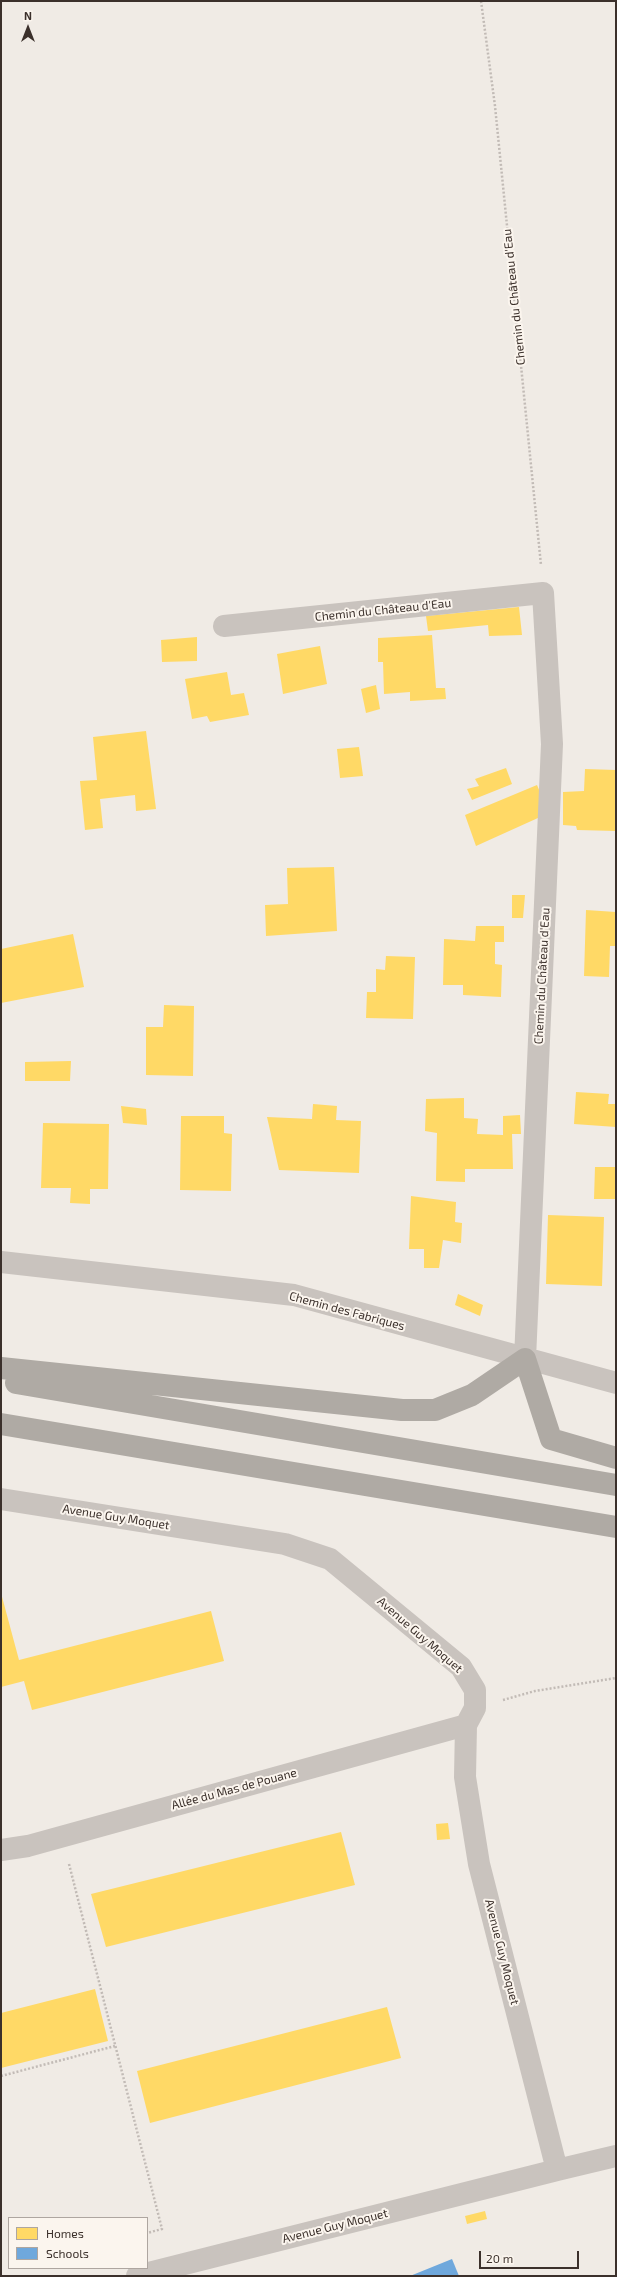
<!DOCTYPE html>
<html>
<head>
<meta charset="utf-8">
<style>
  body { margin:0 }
  #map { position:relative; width:617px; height:2277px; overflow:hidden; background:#f0ebe5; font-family:"Exo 2",sans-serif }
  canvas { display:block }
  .frame { position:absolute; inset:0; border:2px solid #3b302b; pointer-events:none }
  .legend { position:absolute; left:8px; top:2217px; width:140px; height:52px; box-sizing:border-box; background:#fbf5ee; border:1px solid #aea6a0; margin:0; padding:5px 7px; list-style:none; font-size:12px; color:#3b302b }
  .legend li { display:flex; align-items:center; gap:8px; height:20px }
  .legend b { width:20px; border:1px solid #aea6a0 }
  .north { position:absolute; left:8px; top:8px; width:40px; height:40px; -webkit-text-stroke:3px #fbf5ee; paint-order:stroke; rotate:0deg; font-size:11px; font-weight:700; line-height:16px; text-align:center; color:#3b302b }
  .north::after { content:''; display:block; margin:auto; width:14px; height:18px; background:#3b302b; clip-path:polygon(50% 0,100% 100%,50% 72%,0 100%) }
  .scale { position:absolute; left:479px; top:2251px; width:100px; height:18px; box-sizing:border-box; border:2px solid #3b302b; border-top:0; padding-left:5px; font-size:12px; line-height:14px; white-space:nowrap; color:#3b302b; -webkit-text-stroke:3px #fbf5ee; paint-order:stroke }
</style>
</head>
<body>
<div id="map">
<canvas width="617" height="2277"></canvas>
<div class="frame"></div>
<ul class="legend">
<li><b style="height:11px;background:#ffd966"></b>Homes</li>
<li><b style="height:11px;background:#6fa8dc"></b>Schools</li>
</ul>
<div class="north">N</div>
<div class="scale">20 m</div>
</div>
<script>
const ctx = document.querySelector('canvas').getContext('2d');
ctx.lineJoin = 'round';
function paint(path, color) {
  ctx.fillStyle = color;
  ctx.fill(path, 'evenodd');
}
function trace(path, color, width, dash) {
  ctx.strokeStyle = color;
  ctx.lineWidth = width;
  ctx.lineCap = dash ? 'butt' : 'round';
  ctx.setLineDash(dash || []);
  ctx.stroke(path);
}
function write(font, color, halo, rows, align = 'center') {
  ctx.font = font + ' "Exo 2",sans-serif';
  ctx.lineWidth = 4;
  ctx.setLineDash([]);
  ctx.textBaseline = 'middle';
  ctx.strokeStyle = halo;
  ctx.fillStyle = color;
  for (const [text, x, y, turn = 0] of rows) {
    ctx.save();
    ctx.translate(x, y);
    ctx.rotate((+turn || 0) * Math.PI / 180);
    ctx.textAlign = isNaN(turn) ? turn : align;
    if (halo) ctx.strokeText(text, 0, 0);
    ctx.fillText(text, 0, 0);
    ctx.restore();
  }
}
const homes = new Path2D(`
  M519,607L522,635L489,636L488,625L428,631L426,616Z
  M432,635L436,688H445L446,699L410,701V692L384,694L383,662H378V638Z
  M197,637V661L162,662L161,640Z
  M320,646L327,684L283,694L277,654Z
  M227,672L231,695L244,693L249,715L210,722L207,716L192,719L185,679Z
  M376,685L380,709L366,713L361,689Z
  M146,731L156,809L136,811L135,795L100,799L103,828L85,830L80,781L97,780L93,737Z
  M359,747L363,776L340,778L337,749Z
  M506,768L512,784L472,800L467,789L479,786L475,779Z
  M585,769L616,770V831L577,830L576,826L563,825V792L584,791Z
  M537,785L549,813L476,846L465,815Z
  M334,867L337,931L266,936L265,905L288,904L287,868Z
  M512,895H525L523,918H512Z
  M586,910L616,912V946H610L609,977L584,976Z
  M476,926H504V942H495V964L502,965L501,997L463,995V985H443L444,939L475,941Z
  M73,934L84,987L1,1003V949Z
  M386,956L415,957L413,1019L366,1018L367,992H376V969L385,970Z
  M164,1005L194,1006L193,1076L146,1075V1027H163Z
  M71,1061L70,1081H25V1062Z
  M576,1092L609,1094L608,1104H616V1127L574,1124Z
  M464,1098V1118L478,1119L477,1134L503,1135V1116L520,1115L521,1134H512L513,1169H465V1182L436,1181L437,1133L425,1131L426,1099Z
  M313,1104L337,1106L336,1120L361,1121L359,1173L279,1170L267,1117L312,1119Z
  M121,1106L146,1109L147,1125L123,1123Z
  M181,1116H224V1133L232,1134L231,1191L180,1190Z
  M43,1123L109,1124L108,1189H90V1204L70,1203L71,1188H41Z
  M595,1167H616V1199H594Z
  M411,1196L456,1202L455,1222L462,1223L461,1243L443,1240L439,1268H424V1249H409Z
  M548,1215L604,1217L602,1286L546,1284Z
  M458,1294L483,1305L480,1316L455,1305Z
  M1,1593L19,1660L211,1611L224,1661L32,1710L24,1681L1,1687Z
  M448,1823L450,1839L437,1840L436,1824Z
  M341,1832L355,1885L106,1947L91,1894Z
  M95,1989L108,2041L1,2068V2013Z
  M387,2007L401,2058L150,2123L137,2071Z
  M485,2211L487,2219L467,2224L465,2216Z`);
const schools = new Path2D(`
  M452,2259L459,2276H410Z`);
const path = new Path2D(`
  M481,1L495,106L541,565
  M503,1700L535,1691L616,1678
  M69,1864L162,2229L147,2233
  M1,2076L115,2046`);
const minor = new Path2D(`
  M224,626L543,593L552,744L525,1359
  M1,1262L294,1295L616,1383
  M1,1499L285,1544L330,1559L461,1667L475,1690V1708L466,1725L465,1777L479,1864L557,2170L616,2156
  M1,1850L28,1846L466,1725
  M137,2276L557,2170`);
const highway = new Path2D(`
  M1,1368L402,1410H435L472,1395L525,1359L551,1439L616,1458
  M16,1383L616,1485
  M1,1424L616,1527`);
const streetNames = [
  ["Chemin du Château d'Eau",514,297,-96],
  ["Chemin du Château d'Eau",383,610,-6],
  ["Chemin du Château d'Eau",542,976,-87],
  ["Chemin des Fabriques",347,1311,15],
  ["Avenue Guy Moquet",116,1517,9],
  ["Avenue Guy Moquet",420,1635,41],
  ["Allée du Mas de Pouane",234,1789,-15],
  ["Avenue Guy Moquet",502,1952,76],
  ["Avenue Guy Moquet",335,2226,-14]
];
paint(homes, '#ffd966');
paint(schools, '#6fa8dc');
trace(path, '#c2bbb6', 2.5, [2, 2]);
trace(minor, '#c9c3be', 22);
trace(highway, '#afaaa4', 22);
write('12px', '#3b302b', '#fbf5ee', streetNames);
</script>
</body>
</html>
